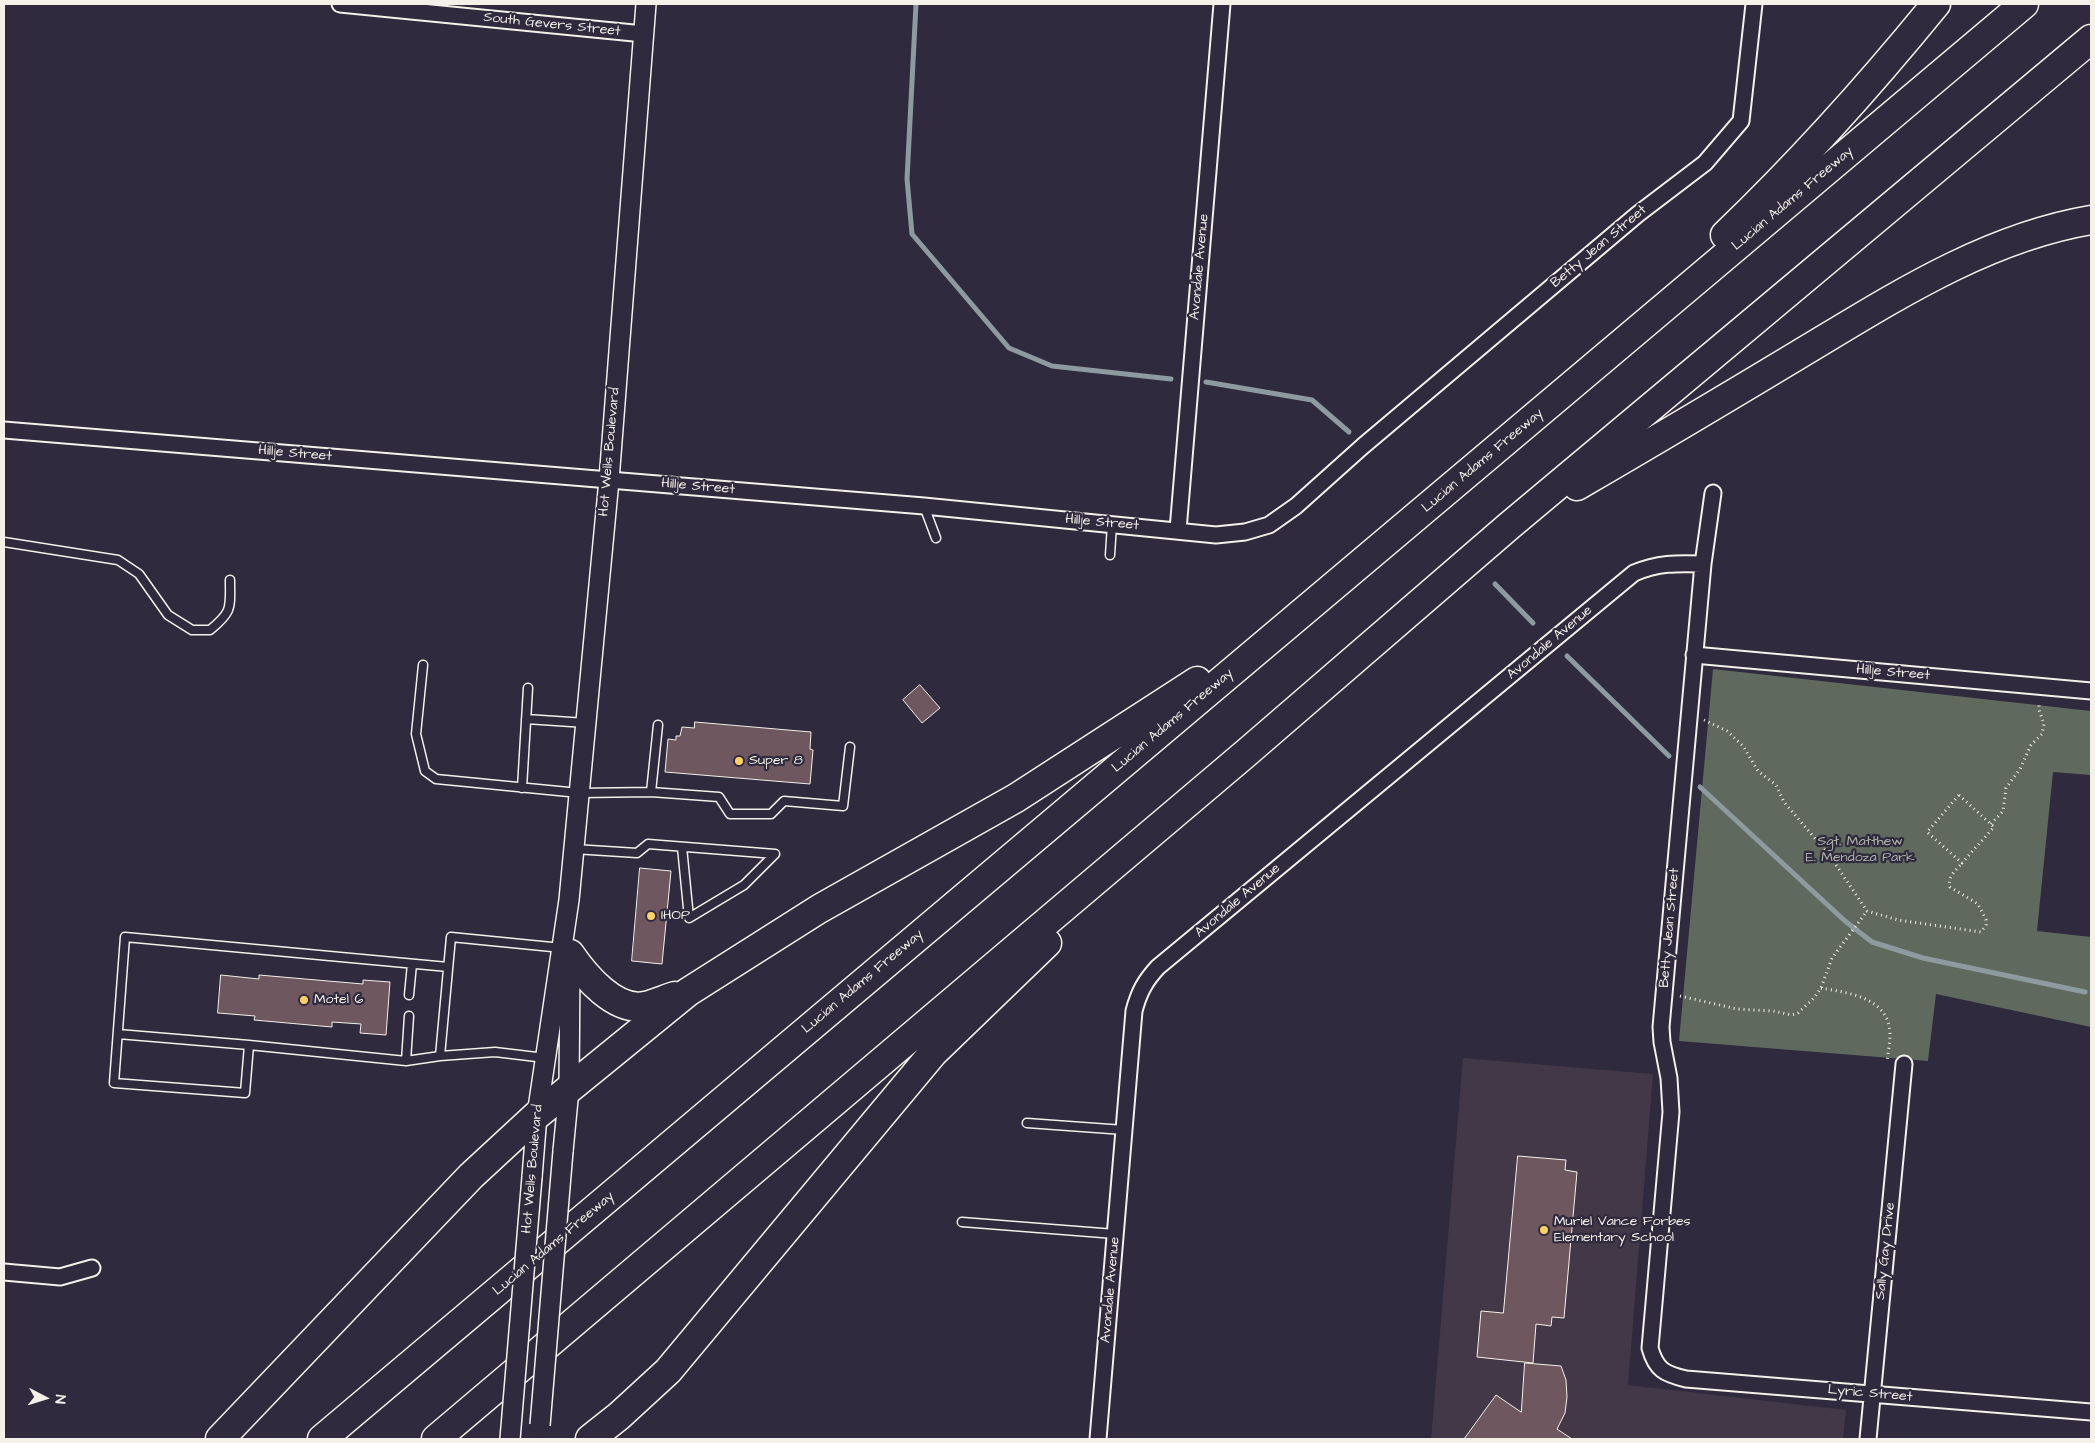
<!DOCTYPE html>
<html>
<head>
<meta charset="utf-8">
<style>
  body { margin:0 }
  #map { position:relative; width:2095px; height:1443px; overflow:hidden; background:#2f2a3d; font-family:"Architects Daughter",sans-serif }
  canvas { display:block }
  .frame { position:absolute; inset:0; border:5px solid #f4f1e8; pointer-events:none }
  .north { position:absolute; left:20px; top:1373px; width:50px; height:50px; -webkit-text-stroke:4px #2f2a3d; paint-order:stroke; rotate:95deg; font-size:14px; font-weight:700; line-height:20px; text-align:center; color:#f4f1e8 }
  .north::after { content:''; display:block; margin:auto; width:18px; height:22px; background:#f4f1e8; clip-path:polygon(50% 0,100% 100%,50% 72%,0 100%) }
</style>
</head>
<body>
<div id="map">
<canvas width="2095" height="1443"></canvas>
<div class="frame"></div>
<div class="north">N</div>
</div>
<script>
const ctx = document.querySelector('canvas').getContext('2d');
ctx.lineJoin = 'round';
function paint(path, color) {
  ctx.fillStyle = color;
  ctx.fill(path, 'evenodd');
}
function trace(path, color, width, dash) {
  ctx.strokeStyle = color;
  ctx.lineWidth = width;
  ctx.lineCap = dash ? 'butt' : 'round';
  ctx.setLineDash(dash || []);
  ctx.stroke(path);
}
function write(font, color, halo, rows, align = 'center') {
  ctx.font = font + ' "Architects Daughter",sans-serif';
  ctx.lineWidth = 4.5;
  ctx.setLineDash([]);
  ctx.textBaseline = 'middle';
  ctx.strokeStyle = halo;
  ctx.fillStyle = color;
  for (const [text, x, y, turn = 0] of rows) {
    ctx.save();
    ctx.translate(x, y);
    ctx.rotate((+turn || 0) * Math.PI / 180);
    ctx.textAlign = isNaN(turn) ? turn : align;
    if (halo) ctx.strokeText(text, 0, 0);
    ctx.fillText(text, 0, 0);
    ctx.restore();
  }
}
const built = new Path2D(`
  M1463,1058L1653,1074L1628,1385L1846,1410L1843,1439H1431Z`);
const green = new Path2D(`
  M1713,669L2091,711V775L2053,772L2037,931L2091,937V1027L1936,994L1928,1061L1679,1041Z`);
const stream = new Path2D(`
  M916,4L907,179L912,234L1009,348L1052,366L1171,379
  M1206,382L1312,400L1349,432
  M1495,584L1533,623
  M1567,656L1669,756
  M1700,787L1845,921L1872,942L1923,958L2085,992`);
const building = new Path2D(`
  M920,685L940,708L922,723L903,700Z
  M695,722L811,732L810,749L813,750L810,784L665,772L668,739L676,740V736H680L682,727L694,728Z
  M640,868L671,871L662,964L632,961Z
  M221,975L259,979V975L363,984V980L390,982L386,1035L360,1033L361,1024L332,1022V1027L254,1020L255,1016L218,1013Z
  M1518,1156L1566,1160L1565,1170L1577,1172L1564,1318L1552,1317L1551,1326L1536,1324L1533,1363L1477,1357L1481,1311L1503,1313Z
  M1525,1363L1561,1366L1566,1380L1567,1397L1565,1413L1557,1429L1572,1439H1464L1496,1395L1521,1412Z`);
const path = new Path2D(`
  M1704,720L1727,731L1743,746L1758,771L1776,785L1784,802L1830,856L1867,911L1898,920L1981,932L1986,925V920L1978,904L1950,887C1947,877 1956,870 1962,863
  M1959,795L1994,827L1962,863L1927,832Z
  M1991,824L2003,811L2006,788L2020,769L2031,745L2042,734L2044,724L2039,710V702
  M1821,988C1848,993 1889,997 1890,1034C1890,1043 1888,1053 1887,1062
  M1680,996L1737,1009L1773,1011L1792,1015L1798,1013L1814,998L1821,988L1832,958L1867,911`);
const service = new Path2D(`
  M924,506L936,538
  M4,542L118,560L139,574L168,615L192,630H210C233,611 230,608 230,580
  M1110,555L1112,524
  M423,665L416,734L425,771L436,779L579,793L651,792L719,797L730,814H771L784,801L843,806L850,747
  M526,719L586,723
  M522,788L528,688
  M651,792L658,725
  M574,849L637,853L648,844L775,854L744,885L689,918L682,847
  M409,995L412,964
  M118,1034L249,1045
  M440,1056L406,1061L249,1045L245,1093L114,1083L125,937L448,967
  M545,1058L495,1052L440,1056L451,937L562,948
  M406,1061L409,1016
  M1027,1123L1124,1130
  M962,1222L1115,1234`);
const minor = new Path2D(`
  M340,4L644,34
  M4,430L924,506L1216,535L1245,532L1269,525L1296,506L1363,446L1638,214L1705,163L1741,121L1754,4
  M1713,493L1703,564L1661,1027L1662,1042L1669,1078L1671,1112L1650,1348C1656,1370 1665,1374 1686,1379L2091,1412
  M1178,530L1222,4
  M1694,655L2091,691
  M4,1272L60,1277L92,1268
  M1098,1439L1134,1011C1139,992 1145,981 1158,967L1634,573C1658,563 1676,563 1703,564
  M1868,1439L1904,1064`);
const tertiary = new Path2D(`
  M563,1151L569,1089L570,964
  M532,1177L537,1115L569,900L609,480L646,4`);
const motorway = new Path2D(`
  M1725,235C1800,163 1870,85 1936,4
  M1577,486C1651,443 1725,399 1798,355C1890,300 1984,238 2091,220
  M570,954C585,976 615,1012 645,1006C655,1004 665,999 675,996
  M220,1439L471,1176L537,1115L688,992L819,909L1016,798L1197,681
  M322,1439L2024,4
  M436,1439L1245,754L1509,526L2091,39
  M590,1439L619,1416L668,1371L933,1053L1047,943`);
const tertiaryBridge = new Path2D(`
  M540,1425L563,1151
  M510,1439L532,1177`);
const markers = [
  [739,761,5,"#ffd166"],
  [651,916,5,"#ffd166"],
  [304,1000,5,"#ffd166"],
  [1544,1230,5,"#ffd166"]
];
const streetNames = [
  ["South Gevers Street",552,25,6],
  ["Lucian Adams Freeway",1793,199,-40],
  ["Betty Jean Street",1599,247,-40],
  ["Avondale Avenue",1200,267,-85],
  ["Hot Wells Boulevard",610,452,-85],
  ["Hillje Street",295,454,5],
  ["Lucian Adams Freeway",1483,461,-40],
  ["Hillje Street",698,487,5],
  ["Hillje Street",1102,523,5],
  ["Avondale Avenue",1550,643,-40],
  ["Hillje Street",1893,673,5],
  ["Lucian Adams Freeway",1173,721,-40],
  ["Avondale Avenue",1238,901,-40],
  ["Betty Jean Street",1670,928,-85],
  ["Lucian Adams Freeway",863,982,-40],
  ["Hot Wells Boulevard",533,1169,-85],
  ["Lucian Adams Freeway",554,1244,-40],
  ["Sally Gay Drive",1886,1251,-84],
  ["Avondale Avenue",1111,1290,-85],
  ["Lyric Street",1870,1394,5]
];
const poiNames = [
  ["Super 8",749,761],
  ["IHOP",661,916],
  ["Motel 6",314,1000],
  ["Muriel Vance Forbes",1554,1222],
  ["Elementary School",1554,1238]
];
const parkNames = [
  ["Sgt. Matthew",1860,842],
  ["E. Mendoza Park",1860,858]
];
paint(built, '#423847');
paint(green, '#60695e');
trace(stream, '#8d9ba1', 5);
paint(building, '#6e575e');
trace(building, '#f4f1e8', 1);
trace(service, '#f4f1e8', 11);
trace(minor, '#f4f1e8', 19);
trace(tertiary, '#f4f1e8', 22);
trace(motorway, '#f4f1e8', 31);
trace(path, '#f4f1e8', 3, [1, 4]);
trace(service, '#2f2a3d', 8);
trace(minor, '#2f2a3d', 15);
trace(tertiary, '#2f2a3d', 19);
trace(motorway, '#2f2a3d', 28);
trace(tertiaryBridge, '#f4f1e8', 22, []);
trace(tertiaryBridge, '#2f2a3d', 19);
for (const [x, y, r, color] of markers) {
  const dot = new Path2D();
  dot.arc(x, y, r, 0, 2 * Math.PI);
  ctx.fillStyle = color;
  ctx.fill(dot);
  trace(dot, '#2f2a3d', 2);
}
write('14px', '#f4f1e8', '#2f2a3d', streetNames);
write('14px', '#f4f1e8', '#2f2a3d', poiNames, 'left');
write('14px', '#b1b4aa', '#2f2a3d', parkNames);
</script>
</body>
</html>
